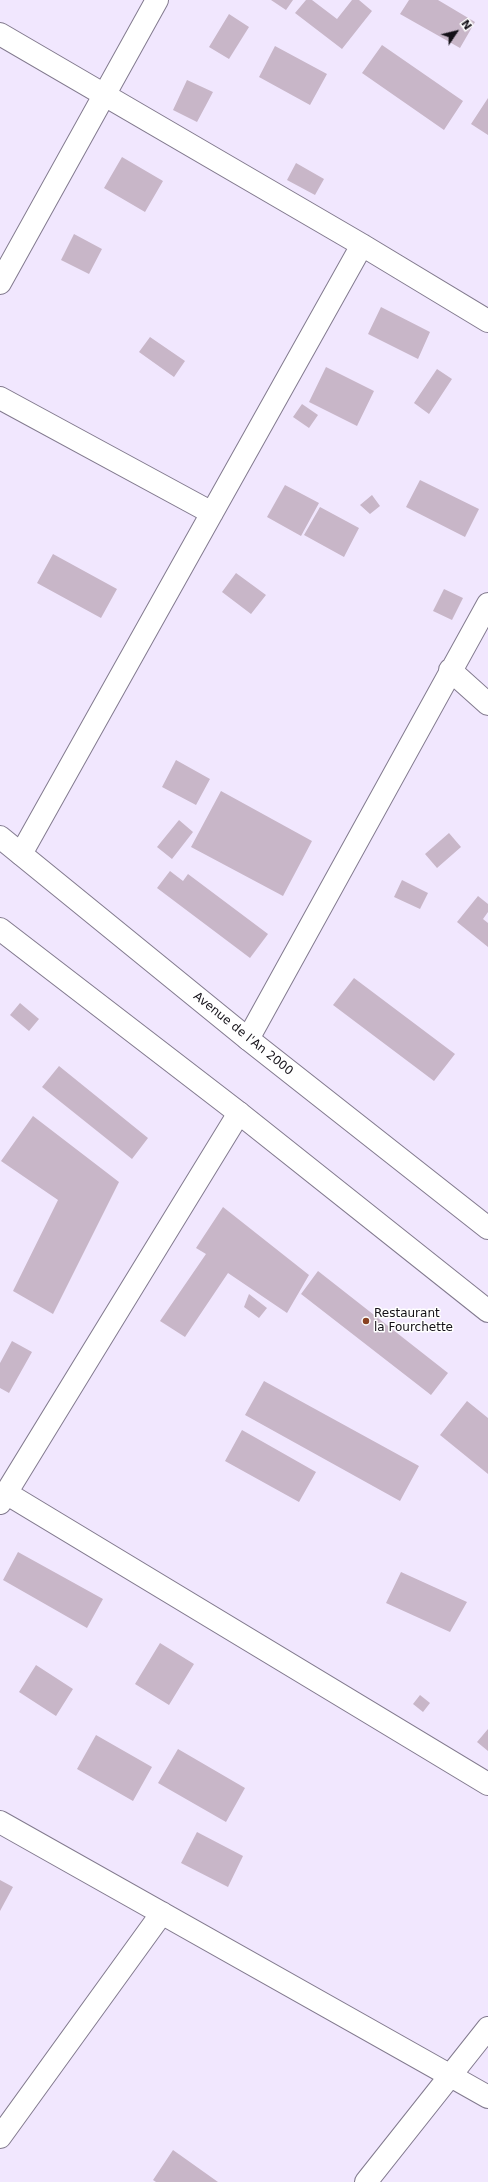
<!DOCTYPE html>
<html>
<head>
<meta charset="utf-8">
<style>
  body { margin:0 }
  #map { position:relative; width:488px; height:2182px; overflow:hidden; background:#f1e7fe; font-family:"DejaVu Sans",sans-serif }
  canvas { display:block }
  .north { position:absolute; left:436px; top:12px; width:40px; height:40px; -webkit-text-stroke:3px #fff; paint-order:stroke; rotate:55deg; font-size:11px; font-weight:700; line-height:16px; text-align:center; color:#131017 }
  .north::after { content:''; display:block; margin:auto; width:14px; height:18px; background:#131017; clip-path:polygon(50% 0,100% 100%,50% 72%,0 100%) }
</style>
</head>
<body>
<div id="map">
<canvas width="488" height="2182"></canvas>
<div class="north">N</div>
</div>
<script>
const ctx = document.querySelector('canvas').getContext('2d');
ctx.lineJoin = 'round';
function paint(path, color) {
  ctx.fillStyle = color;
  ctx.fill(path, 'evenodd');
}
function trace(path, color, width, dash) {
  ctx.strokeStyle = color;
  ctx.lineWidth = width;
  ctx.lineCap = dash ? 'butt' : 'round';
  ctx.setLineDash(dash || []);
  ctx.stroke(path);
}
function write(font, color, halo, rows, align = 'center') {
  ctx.font = font + ' "DejaVu Sans",sans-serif';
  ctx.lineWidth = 3;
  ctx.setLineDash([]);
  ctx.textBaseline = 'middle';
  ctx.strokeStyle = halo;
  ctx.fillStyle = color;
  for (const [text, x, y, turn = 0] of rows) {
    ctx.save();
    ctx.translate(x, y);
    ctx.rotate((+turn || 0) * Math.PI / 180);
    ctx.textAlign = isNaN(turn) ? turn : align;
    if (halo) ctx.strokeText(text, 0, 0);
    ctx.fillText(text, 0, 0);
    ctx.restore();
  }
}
const building = new Path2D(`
  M271,0H293L286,10Z
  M306,0H312L337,19L352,0H359L372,11L342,49L295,13Z
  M409,0H438L475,22L460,48L400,14Z
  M229,14L249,27L229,59L209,47Z
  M382,45L463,101L444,130L362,73Z
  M275,46L327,74L310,105L259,77Z
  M187,80L213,92L197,122L173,110Z
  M488,98V135L471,124Z
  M122,157L163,181L145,212L104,188Z
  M296,163L324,179L315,195L287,180Z
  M74,234L102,249L89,274L61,260Z
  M381,307L430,332L418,359L368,334Z
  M150,337L185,361L174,377L139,352Z
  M326,367L374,391L357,426L309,402Z
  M437,369L452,379L429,414L414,403Z
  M302,404L318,415L309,428L293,417Z
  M420,480L479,509L465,537L406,507Z
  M285,485L319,503L301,536L267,517Z
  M372,495L380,506L370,514L360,505Z
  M320,507L359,528L344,557L304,535Z
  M53,554L117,589L101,618L37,583Z
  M236,573L266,595L251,614L222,592Z
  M444,589L463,598L452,620L433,611Z
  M176,760L210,779L196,805L162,787Z
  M221,791L312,841L283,896L191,847Z
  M179,820L193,832L172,859L157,847Z
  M449,833L461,847L437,868L425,854Z
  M170,871L183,881L188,874L268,934L250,958L157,888Z
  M402,880L428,893L420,909L394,897Z
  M478,896L488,904V912L483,919L488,923V947L457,922Z
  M354,978L455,1054L434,1081L333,1005Z
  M20,1003L39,1019L29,1031L10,1015Z
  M59,1066L148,1138L132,1159L42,1087Z
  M33,1116L119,1182L53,1314L13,1291L58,1200L1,1161Z
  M223,1207L309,1275L287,1313L228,1273L185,1337L160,1321L206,1254L196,1248Z
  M318,1271L448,1373L431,1395L301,1294Z
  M249,1294L267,1308L259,1318L244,1307Z
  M12,1341L32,1352L9,1393L0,1388V1363Z
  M264,1381L419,1466L400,1501L245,1415Z
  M467,1401L488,1418V1474L440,1435Z
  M242,1430L316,1472L299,1502L225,1461Z
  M18,1552L103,1599L87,1628L3,1580Z
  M401,1572L467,1602L450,1632L386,1603Z
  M160,1643L194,1664L169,1705L135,1684Z
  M36,1665L73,1689L56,1716L19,1692Z
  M420,1695L430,1703L423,1712L413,1704Z
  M488,1729V1751L477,1742Z
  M96,1735L152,1767L133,1801L77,1769Z
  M178,1749L245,1788L226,1822L158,1783Z
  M197,1832L243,1856L228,1887L181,1863Z
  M0,1880L13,1887L0,1911Z
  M173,2150L218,2182H156L153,2180Z`);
const street = new Path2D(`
  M0,34L362,245L488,321
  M0,283L157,0
  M0,398L212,513
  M450,670L488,704
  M21,854L362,245
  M248,1039L488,604
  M6,1493L488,1784
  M0,1503L239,1113
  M0,1822L488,2097
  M0,2137L162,1913
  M366,2182L488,2028`);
const primary = new Path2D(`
  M0,837L248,1039L488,1228
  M0,929L239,1113L488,1311`);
const markers = [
  [366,1321,4,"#894221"]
];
const streetNames = [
  ["Avenue de l'An 2000",243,1034,39]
];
const poiNames = [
  ["Restaurant",374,1314],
  ["la Fourchette",374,1328]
];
paint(building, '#c8b6c8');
trace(street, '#827a8e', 24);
trace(primary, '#827a8e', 24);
trace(street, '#fff', 22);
trace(primary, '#fff', 22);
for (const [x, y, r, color] of markers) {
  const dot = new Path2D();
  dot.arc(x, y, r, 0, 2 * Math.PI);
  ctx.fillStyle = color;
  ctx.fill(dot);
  trace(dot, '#fff', 1.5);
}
write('12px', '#131017', '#fff', streetNames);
write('12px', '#131017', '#fff', poiNames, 'left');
</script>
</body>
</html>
